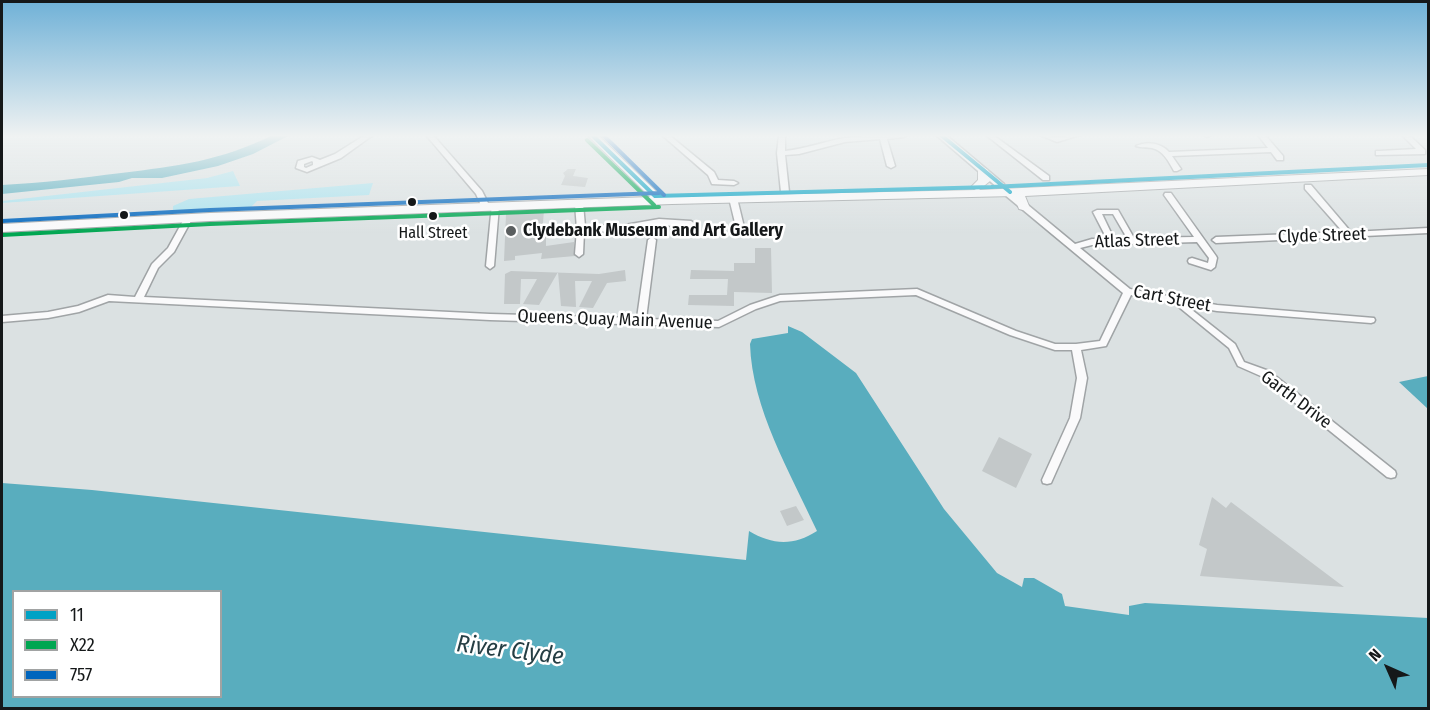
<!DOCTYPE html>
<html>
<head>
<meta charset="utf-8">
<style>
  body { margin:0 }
  #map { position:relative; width:1430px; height:710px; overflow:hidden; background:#dbe1e2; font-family:"Fira Sans Condensed",sans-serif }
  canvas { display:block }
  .frame { position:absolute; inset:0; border:3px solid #151819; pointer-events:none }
  .legend { position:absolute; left:12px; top:590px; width:210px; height:108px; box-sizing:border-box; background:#fff; border:2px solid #a1a3a3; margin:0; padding:8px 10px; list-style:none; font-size:18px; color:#151819 }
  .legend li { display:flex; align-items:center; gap:12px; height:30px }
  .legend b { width:30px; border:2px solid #a1a3a3 }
  .north { position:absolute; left:1358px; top:638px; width:60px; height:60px; -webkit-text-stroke:4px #fff; paint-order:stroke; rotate:315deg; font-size:16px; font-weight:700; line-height:24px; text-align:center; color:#151819 }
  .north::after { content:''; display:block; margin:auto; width:21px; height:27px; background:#151819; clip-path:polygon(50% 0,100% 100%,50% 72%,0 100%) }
</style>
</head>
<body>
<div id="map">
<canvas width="1430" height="710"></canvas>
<div class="frame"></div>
<ul class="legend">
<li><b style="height:8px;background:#01a2c5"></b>11</li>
<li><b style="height:8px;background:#00a651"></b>X22</li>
<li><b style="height:8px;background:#0065bd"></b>757</li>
</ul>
<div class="north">N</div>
</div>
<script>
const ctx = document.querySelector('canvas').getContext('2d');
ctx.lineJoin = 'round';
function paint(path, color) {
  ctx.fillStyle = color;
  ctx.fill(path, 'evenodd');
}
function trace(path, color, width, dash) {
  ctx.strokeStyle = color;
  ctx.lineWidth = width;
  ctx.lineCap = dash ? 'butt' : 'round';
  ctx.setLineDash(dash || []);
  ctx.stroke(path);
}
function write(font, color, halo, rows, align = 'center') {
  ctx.font = font + ' "Fira Sans Condensed",sans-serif';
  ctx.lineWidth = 5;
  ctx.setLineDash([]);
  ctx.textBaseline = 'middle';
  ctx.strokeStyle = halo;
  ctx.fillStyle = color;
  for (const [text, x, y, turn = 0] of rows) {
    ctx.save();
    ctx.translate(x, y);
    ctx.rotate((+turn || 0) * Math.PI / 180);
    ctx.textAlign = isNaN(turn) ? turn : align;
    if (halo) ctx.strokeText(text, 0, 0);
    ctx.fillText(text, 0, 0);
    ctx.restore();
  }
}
const green = new Path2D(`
  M233,171L240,186L2,203V201L207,178Z
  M373,183L369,195L257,201L250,208L173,211V206L189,199Z`);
const water = new Path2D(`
  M273,135H290L253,154L218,166L162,178H132L119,182L2,194V185C42,183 81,178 121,173C178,166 220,161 273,135Z
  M788,326L802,332L856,373L944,509L997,573L1022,587L1024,578H1034L1062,594L1065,606L1129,615V606L1145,603L1428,618V708H2V483L92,490L746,560L749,531C772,545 794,546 817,531C790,472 752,409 750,344L752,339L788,333ZM14,592H220V696H14Z
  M1428,376V409L1399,382Z`);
const building = new Path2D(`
  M568,169H576L573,176L588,178L585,187L561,185L565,176L563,173Z
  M544,211L542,234L546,233V246L574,242L575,256L541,259L542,253L515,256V260L504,261L506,214Z
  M755,248H771L772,293L734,292V306L688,305L689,295H727L728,279H690L691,270L734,271V263H755Z
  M625,270L626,281L607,283L593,308L579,307L592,281H575L576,307L561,306L558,272L539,305L523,304L537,279H521L520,304H504L505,274L511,271L599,274Z
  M999,437L1032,454L1016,488L982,471Z
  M1212,497L1226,508L1231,502L1344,587L1200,576L1207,549L1199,545Z
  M796,506L804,520L787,526L780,511Z`);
const street = new Path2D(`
  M365,135H373L341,158L307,172L296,168L298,161L312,157L320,160L335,154ZM312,161L313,162V165L306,168L304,167V164Z
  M426,135H433L482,191L488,203L486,209H480V203L476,194Z
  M662,135H669L714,172L718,180L734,181L738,183L734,185L712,184L708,175Z
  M779,135H785V151C806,149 825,141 845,138C866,135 887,135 907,135L904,137L887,139L895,166L891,168L887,166L880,139L845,142L799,154L785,155L789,192L785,194L781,192L777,153Z
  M986,135H993L1049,176V180H1043Z
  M1040,135C1046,135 1054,138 1060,137C1067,136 1073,135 1080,135L1057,142Z
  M1204,135H1211L1207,137Z
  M1258,135H1265L1283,156V160H1277L1271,152L1172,156L1181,169L1177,171H1174C1169,162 1163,150 1152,148C1146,147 1142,148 1136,146C1147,141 1161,143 1169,152L1268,148Z
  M1402,135H1409L1425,150V154L1376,155V151H1379L1416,149Z
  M1305,185H1311L1351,232L1428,228V233L1216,243L1212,240L1216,237L1343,232L1305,189Z
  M1005,191H1011L1075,244L1092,239H1107L1093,212L1097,210H1118L1134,238L1194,237L1164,195L1165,193H1171L1216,256L1217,258L1215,267L1211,270L1189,263L1188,261L1189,259L1192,258L1208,263L1209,258L1197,242L1092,245L1080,248L1130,289L1217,305L1374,318L1375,320L1374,322L1371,323L1217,311L1187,306L1235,344L1244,362L1269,371L1395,471L1396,474L1395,477L1391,478L1387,477L1263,377L1238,366L1229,348L1174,303L1131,295L1106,346L1081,350L1087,378L1080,418L1051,483L1047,484L1043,483L1042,480L1070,418L1077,378L1072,350H1055L1010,335L916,295L780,301L756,309L719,327L490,320L109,301L79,312L48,318L2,322V316L48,312L78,306L108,295L135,297L152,264L168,248L184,219L188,216L192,219L174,252L158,268L144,297L490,314L637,318L648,240L652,237L656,240L646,319L718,321L750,305L780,295L917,289L1016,331L1055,344H1076L1100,341L1123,293L1005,195ZM1102,214H1113L1127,238L1114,239Z
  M730,196H736L737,198L744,227L743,229L740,230L736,227L729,198Z
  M576,202H579L583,204L585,226L625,225L659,219L691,221L695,224L691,227L659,225L625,231L584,232L583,254L579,257L575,254L577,229L575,204Z
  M492,204H498L499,206L494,266L490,269L486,266Z`);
const secondary = new Path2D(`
  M936,135H946L1004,184V188H998Z`);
const primary = new Path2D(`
  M587,135H598L662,197L976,190L971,187L978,180V170L983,167L988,170L990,181L979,190L1428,169V175L1025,196L1029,206L1023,210L1019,209L1014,196L672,204L210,221L2,232V224L210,213L650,197Z`);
const bus1 = new Path2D(`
  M592,135L655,196
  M941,135L1010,192
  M655,196L991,187L1428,165`);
const bus2 = new Path2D(`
  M587,140L654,205
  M2,235L210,224L659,207`);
const bus3 = new Path2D(`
  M603,135L664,195
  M2,221L210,210L659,193`);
const markers = [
  [412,202,5,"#151819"],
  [124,215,5,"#151819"],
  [433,216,5,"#151819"],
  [511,231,6,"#5a5e5f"]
];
const busNames = [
  ["Hall Street",433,234]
];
const poiNames = [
  ["Clydebank Museum and Art Gallery",523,231]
];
const streetNames = [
  ["Clyde Street",1322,236,-2],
  ["Atlas Street",1137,241,-2],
  ["Cart Street",1172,299,11],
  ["Queens Quay Main Avenue",615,320,2],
  ["Garth Drive",1296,400,37]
];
const nearWaternames = [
  ["River Clyde",510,651,7]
];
paint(green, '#aae2ee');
paint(water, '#59adbe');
paint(building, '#c3c8c9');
trace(street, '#a0a4a6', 3);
trace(secondary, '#a0a4a6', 3);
trace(primary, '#a0a4a6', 2);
paint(street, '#fafafb');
paint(secondary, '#fafafb');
paint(primary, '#fafafb');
trace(bus1, '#01a2c5', 4);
trace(bus2, '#00a651', 4);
trace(bus3, '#0065bd', 4);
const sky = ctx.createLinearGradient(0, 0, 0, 234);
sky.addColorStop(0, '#6fb1d7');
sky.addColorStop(0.58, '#eff2f2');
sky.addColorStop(1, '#eff2f200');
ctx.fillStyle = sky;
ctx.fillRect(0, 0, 1430, 234);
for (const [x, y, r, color] of markers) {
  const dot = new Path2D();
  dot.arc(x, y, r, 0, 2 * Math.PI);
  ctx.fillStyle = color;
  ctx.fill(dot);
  trace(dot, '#fff', 2);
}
write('16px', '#151819', '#fff', busNames);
write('bold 18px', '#151819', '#fff', poiNames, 'left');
write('18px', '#151819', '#fff', streetNames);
write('italic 24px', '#253e44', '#fff', nearWaternames);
</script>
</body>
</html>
